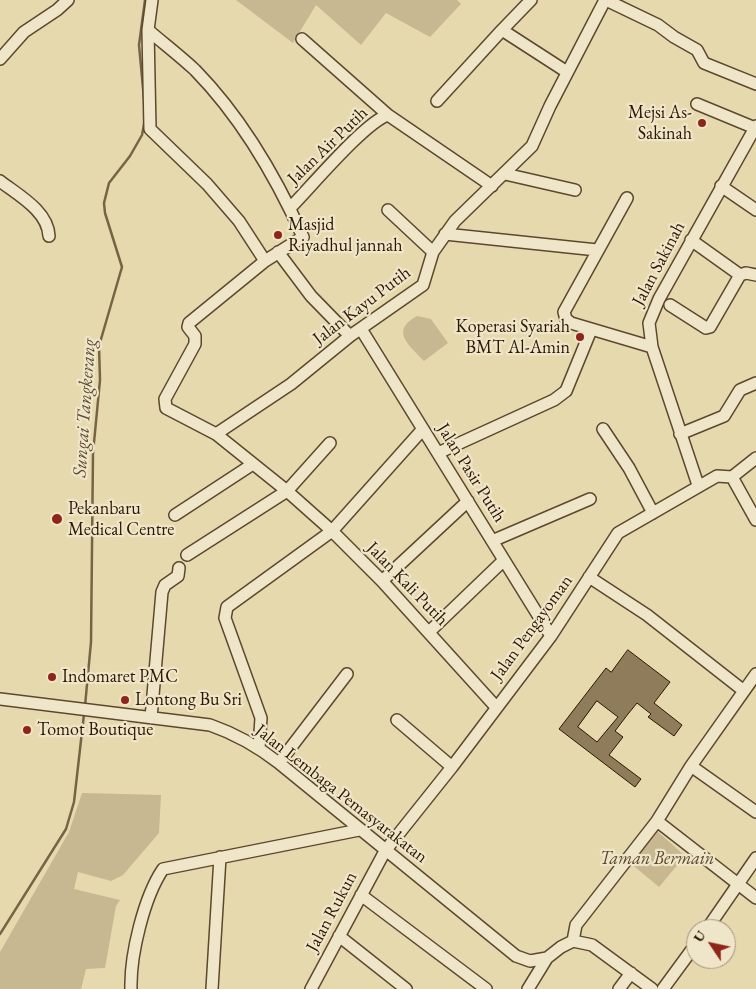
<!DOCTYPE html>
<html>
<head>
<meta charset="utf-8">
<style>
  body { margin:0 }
  #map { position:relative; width:756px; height:989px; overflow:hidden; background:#e7d9ae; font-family:"EB Garamond",serif }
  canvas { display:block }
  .north { position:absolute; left:686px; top:919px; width:50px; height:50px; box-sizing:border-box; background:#efe6ca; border:1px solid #a1937a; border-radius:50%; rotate:304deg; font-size:14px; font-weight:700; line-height:20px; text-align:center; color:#2d1702 }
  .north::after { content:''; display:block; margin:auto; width:18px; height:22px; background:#8f2418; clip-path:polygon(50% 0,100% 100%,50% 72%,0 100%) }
</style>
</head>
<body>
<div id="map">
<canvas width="756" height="989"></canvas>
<div class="north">U</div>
</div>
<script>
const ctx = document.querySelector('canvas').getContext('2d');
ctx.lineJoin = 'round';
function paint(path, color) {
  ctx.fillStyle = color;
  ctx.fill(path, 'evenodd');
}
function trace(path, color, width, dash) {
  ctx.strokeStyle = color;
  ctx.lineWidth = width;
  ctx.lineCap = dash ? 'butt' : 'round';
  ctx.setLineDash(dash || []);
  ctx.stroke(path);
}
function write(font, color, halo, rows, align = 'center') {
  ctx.font = font + ' "EB Garamond",serif';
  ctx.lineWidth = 4.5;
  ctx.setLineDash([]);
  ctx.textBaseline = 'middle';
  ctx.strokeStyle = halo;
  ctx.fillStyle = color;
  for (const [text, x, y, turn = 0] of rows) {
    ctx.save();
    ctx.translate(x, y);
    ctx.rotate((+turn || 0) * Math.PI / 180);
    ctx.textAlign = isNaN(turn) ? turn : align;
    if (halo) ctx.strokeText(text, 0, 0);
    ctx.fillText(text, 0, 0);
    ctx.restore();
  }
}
const green = new Path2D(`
  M236,0H457L461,4L430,37L386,13L361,45L316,5L293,43Z
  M417,316L431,319L448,343L424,361C410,346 389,331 417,316Z
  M82,793L161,795L159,833L123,875L111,881L78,872L74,889L120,900L116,906L105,968L86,969L81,989H0V952L69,832Z
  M656,830L685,856L659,887L629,862Z`);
const stream = new Path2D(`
  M144,99L139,45L145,0
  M85,706L91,642L93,453L100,380L99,346L122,267L105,213L104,203L109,183L130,156L142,135L145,119
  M0,934L66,829L74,802L84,714`);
const building = new Path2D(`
  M628,650L670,682L654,703L682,725L674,736L648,717L651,714L637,703L628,714L615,731L623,737L609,755L641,779L635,787L559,729L606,668L611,672ZM597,701L618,717L597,742L578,727Z`);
const minor = new Path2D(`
  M152,0L148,30L150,129L207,184L239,221L265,261
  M531,0L502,30L567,72
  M606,0L658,25L674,37L697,50L704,63L756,84
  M148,30C163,43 180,56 195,70C242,118 276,177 303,237L265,261L189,323L188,327L195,336V344L165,399L166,408L216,434L287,491L332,531L382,581L496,707
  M302,39L388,115
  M0,59L24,32L57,10L68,0
  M437,101L502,30
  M697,104L755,128
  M505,174L575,190
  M0,181C18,195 48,211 49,236
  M721,186L756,210
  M627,198L564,312L566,319L571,323L652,347
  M290,208C310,188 365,122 388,115L492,186
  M388,210L433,252
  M445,234L597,250
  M691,240L740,275
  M278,252L311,296L350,336
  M670,305L706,328L710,327L740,275L746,273L756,275
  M361,329L551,636
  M603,429L629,468L653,513
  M216,434L291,384L350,336L423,285L433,252L455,221L532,146L550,106L605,0
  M680,434L724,416L740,390L756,383
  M438,453L554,400L566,391L591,330
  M732,477L756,458
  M698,485L652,347L649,323L659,299L756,126
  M175,515L253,464
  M492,541L590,499
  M187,555L287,491L330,443
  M589,577L647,615L744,691
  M382,581L468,501
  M429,632L503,561
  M0,699L210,725C236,734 257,746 279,763L516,956L530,961L547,958
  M151,718L162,592L165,585L178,576L179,568
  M397,720L452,767
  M259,748L261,718L225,618L227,607L332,531L423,429
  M279,763L347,674
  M691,766L756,812
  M657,821L756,898
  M361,895L486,989
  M707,929L756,858
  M339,936L406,989
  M573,941L576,925L657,821L691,766L756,674
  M131,989C130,955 144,897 163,869L359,830
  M212,989L220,857
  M311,989L385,851L452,767L551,636L618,533L717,476L732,477L756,520
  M528,989L547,958L561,947L573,941L592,945L652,989
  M619,989L631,973
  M663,989L696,944`);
const markers = [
  [702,123,5,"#8f2418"],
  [278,235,5,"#8f2418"],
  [580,337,5,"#8f2418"],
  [57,519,6,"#8f2418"],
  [52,677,5,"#8f2418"],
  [125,700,5,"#8f2418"],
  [27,730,5,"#8f2418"]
];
const poiNames = [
  ["Mejsi As-",692,113,"right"],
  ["Sakinah",692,134,"right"],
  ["Masjid",288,225],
  ["Riyadhul jannah",288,246],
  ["Koperasi Syariah",570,327,"right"],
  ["BMT Al-Amin",570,348,"right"],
  ["Pekanbaru",68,509],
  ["Medical Centre",68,530],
  ["Indomaret PMC",62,677],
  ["Lontong Bu Sri",135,700],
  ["Tomot Boutique",37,730]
];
const streetNames = [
  ["Jalan Air Putih",328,146,-44],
  ["Jalan Sakinah",659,264,-62],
  ["Jalan Kayu Putih",362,306,-37],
  ["Jalan Pasir Putih",471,473,58],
  ["Jalan Kali Putih",407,584,46],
  ["Jalan Pengayoman",532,628,-54],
  ["Jalan Lembaga Pemasyarakatan",341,794,38],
  ["Jalan Rukun",332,912,-62]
];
const parkNames = [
  ["Taman Bermain",657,859]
];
const waterNames = [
  ["Sungai Tangkerang",85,408,-86]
];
paint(green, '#c7b891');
trace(stream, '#776446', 2.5);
paint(building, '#8e7c5b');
trace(building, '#2d1702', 1);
trace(minor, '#5c482d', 14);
trace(minor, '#efe6ca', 11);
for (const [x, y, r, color] of markers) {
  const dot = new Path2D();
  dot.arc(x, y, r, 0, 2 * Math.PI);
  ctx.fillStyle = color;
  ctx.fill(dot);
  trace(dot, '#efe6ca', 2);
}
write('18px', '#2d1702', '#efe6ca', poiNames, 'left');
write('18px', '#2d1702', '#efe6ca', streetNames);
write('italic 18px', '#5b472d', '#efe6ca', parkNames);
write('italic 19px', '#5e4a30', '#efe6ca', waterNames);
</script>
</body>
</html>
